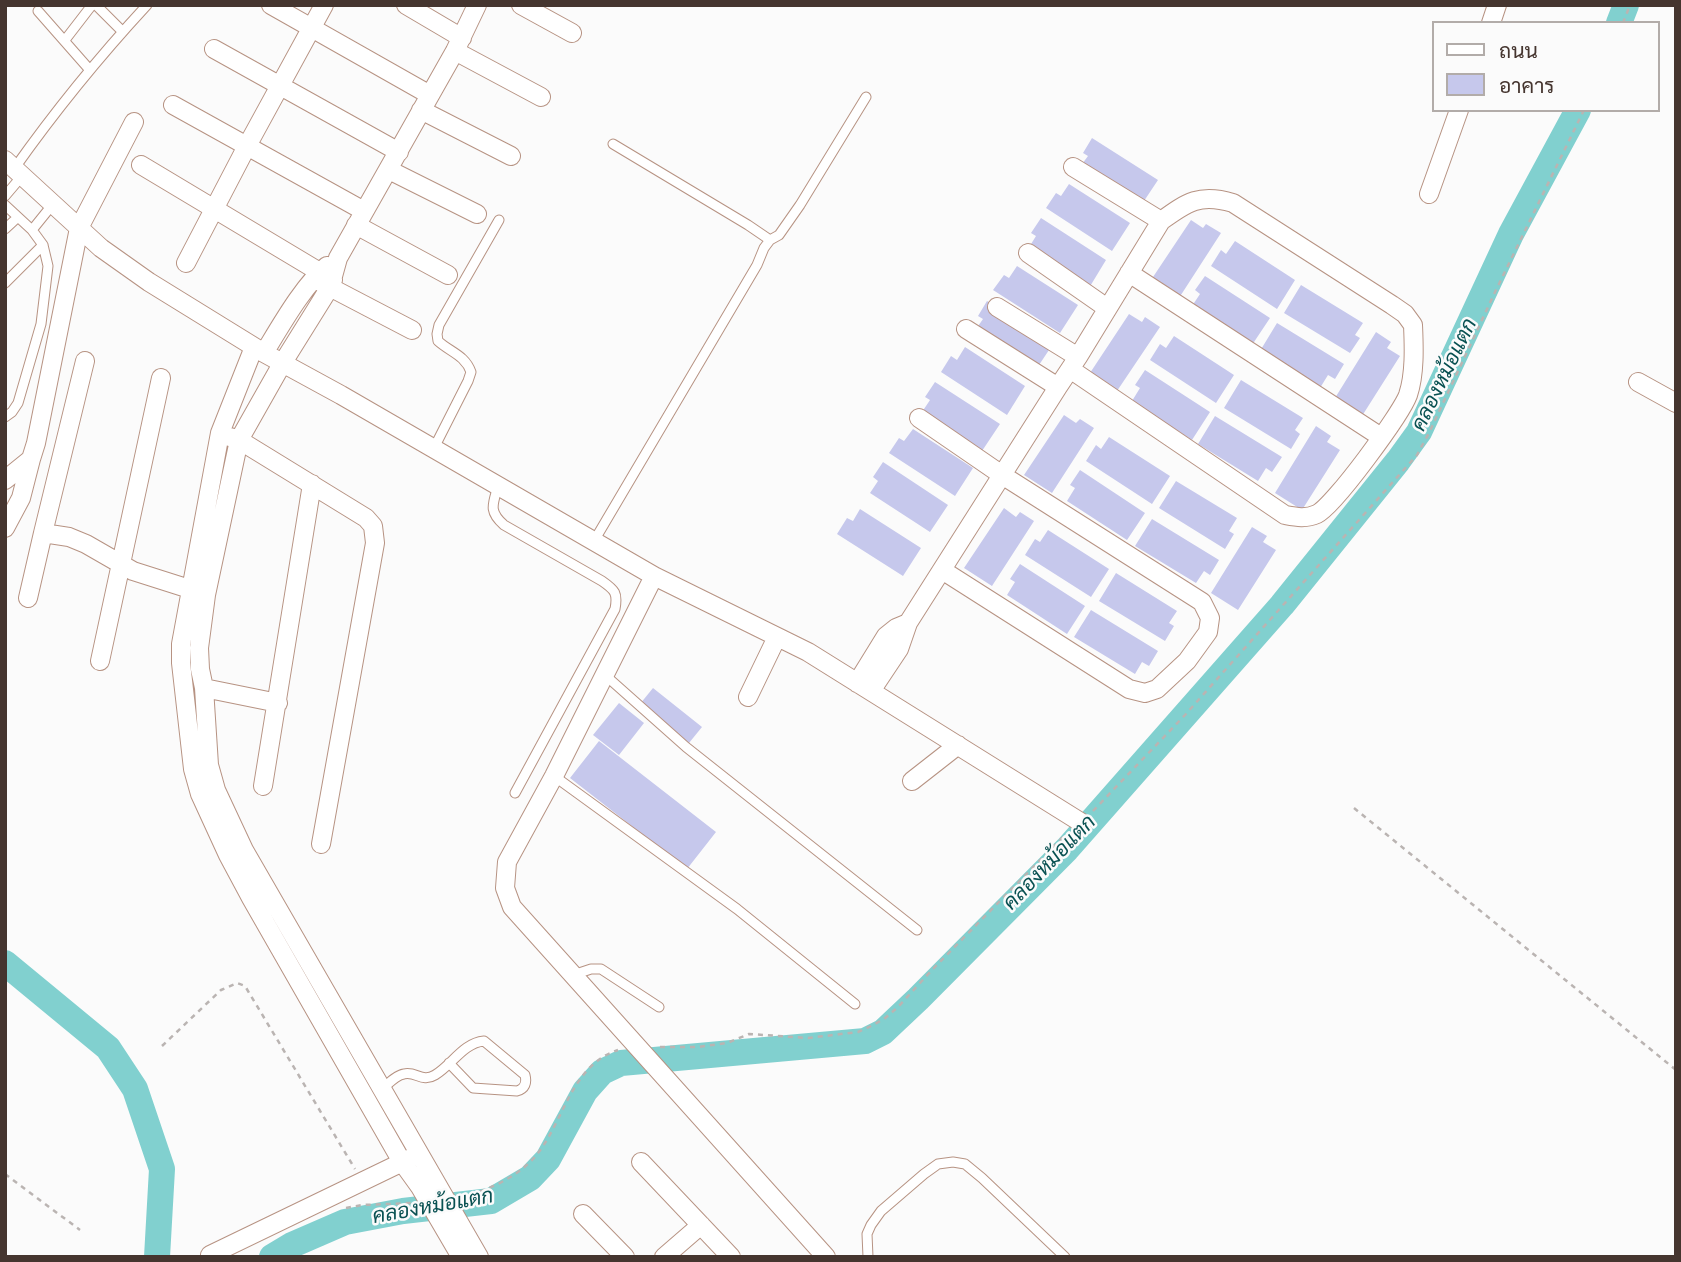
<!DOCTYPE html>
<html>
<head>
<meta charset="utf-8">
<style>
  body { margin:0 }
  #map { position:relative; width:1681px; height:1262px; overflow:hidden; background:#fbfbfb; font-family:"Space Grotesk",Sarabun,sans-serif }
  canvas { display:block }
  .frame { position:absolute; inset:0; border:7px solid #45352f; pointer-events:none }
  .legend { position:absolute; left:1432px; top:21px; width:228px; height:91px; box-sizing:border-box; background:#fbfbfb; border:2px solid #b2aca9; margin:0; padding:9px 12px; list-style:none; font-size:21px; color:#45352f }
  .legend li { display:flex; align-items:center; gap:14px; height:35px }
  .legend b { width:35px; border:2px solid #b2aca9 }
</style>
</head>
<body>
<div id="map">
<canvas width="1681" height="1262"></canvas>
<div class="frame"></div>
<ul class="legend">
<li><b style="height:9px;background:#fff"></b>ถนน</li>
<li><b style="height:19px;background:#c6c8ec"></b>อาคาร</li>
</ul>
</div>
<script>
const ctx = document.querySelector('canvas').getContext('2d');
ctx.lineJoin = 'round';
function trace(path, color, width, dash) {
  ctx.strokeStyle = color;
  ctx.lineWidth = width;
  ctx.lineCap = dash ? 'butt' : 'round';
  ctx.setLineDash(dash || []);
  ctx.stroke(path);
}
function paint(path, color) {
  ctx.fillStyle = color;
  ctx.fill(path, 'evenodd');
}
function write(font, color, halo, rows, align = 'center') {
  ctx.font = font + ' "Space Grotesk",Sarabun,sans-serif';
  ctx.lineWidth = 5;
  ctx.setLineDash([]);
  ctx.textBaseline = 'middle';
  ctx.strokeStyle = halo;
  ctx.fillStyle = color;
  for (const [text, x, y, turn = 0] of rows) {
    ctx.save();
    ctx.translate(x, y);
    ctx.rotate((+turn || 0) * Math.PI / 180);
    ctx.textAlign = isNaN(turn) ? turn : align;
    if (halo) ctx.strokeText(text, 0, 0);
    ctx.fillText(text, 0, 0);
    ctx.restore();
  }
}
const river = new Path2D(`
  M1619,23L1626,5
  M5,963L108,1048L135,1089L162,1169L157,1257
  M272,1257L292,1245L345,1222L403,1211L491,1201L530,1178L548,1159L585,1091L602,1072L621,1063L865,1041L883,1032L918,999L1067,849L1282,605L1398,461L1419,432L1511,234L1578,110`);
const building = new Path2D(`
  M1092,138L1158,180L1140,207L1079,168L1088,156L1083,153Z
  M1069,184L1130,223L1112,251L1046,208L1056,193L1061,196Z
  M1041,218L1106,260L1089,288L1028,249L1036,236L1031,233Z
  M1191,220L1203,228L1206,224L1221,233L1179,298L1151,280Z
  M1235,241L1295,280L1277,309L1211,266L1221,250L1226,254Z
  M1017,266L1078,305L1060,333L993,290L1004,275L1009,278Z
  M1205,276L1270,318L1252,345L1192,306L1200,294L1195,290Z
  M1301,285L1363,323L1355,335L1360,338L1350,353L1284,313Z
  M987,301L1053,344L1035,371L974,332L983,319L978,316Z
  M1129,314L1142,322L1145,317L1160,327L1117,391L1090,373Z
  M1277,323L1344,364L1335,379L1328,375L1320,388L1260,351Z
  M1376,332L1391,342L1387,348L1400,356L1362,416L1335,398Z
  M1174,336L1234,375L1216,403L1150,360L1160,344L1166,348Z
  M965,347L1025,386L1007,415L941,372L951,356L957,360Z
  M1145,370L1210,412L1192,440L1132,401L1140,388L1135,385Z
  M1241,380L1303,418L1295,430L1300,434L1291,449L1224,408Z
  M935,382L1000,424L982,451L922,412L930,400L925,397Z
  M1064,415L1076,423L1080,419L1094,428L1052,493L1024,475Z
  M1215,416L1282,457L1272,472L1266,468L1258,481L1198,444Z
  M1316,426L1331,436L1327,442L1340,450L1302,510L1275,493Z
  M913,429L973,468L955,496L889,453L899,438L904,441Z
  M1109,437L1170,476L1152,504L1086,461L1096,445L1101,449Z
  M883,462L948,505L930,532L870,493L878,481L873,477Z
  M1080,470L1145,513L1127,540L1067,501L1075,488L1070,485Z
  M1176,481L1237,518L1229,531L1234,534L1225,549L1159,508Z
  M1004,508L1016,517L1020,512L1034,521L992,586L964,568Z
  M860,509L921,548L903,576L837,534L847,518L853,521Z
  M1152,519L1219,560L1210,575L1204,571L1196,583L1135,546Z
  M1252,527L1267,536L1263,542L1276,550L1238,610L1211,593Z
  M1048,530L1109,569L1091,597L1025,555L1035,539L1040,542Z
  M1020,564L1085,606L1067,634L1007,595L1015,582L1010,579Z
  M1116,573L1177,611L1169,623L1174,626L1165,641L1099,601Z
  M1091,610L1158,651L1149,666L1142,662L1135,674L1074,637Z
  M653,688L702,727L689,743L640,704Z
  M619,703L644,723L619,755L593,735Z
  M599,741L716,832L687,869L570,778Z`);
const path = new Path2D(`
  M1623,23L1630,5
  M1354,808L1676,1070
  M1093,811L1185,715L1417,455L1429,433L1496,290L1584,110
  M162,1046L221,990L237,983L245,986L355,1169
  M660,1047H698L727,1043L749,1034L808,1038L858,1032L869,1027L884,1019L898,1007L931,971L1062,838L1071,833
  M5,1174L80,1230
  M461,1197C487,1191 515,1178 533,1159C564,1125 569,1066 618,1050
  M346,1208L362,1205L413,1203`);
const lane = new Path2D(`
  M96,5L122,31
  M38,11L89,69
  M65,40L92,5
  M14,169C55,111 99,57 147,5
  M5,196L22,176
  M5,205L32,230L53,204
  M5,229L18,217
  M770,240L779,235L800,205L866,97
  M5,283L43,245L32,230
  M5,417L12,412L18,403L41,324L48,266L43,245
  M434,448L468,381L471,372C465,355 450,352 438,341L437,334L439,325L499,220
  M498,486C493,504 488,511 504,525L602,581C615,590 618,593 615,609L515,793
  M594,541L757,265L764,248L770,240L748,225L613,144
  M605,675L686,747L917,930
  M554,776L737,909L855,1004
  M573,975L591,969H601L659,1007
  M382,1089C388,1084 396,1075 404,1074C416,1071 422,1083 435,1075C452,1065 463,1043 484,1041L525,1075C527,1083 525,1089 517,1091L473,1088L449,1063
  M868,1257L867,1234L871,1225L881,1211L924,1174L938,1164L953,1162L965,1164L982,1178L1065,1257`);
const street = new Path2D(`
  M271,5L430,95
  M406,5L462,38
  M477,5L455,51L338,258L330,287L282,364L239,440L206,595L199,648L200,669L204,688L209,765L216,790L244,850L479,1257
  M521,5L572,33
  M1491,23L1497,5
  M214,49L399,152
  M455,51L541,97
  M173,105L364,211
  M421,110L511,156
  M5,160L101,248L149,282L264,353L341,395L654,576L554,776L507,862L505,888L512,907L826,1257
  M141,165L333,280
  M1073,167L1161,221
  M389,170L477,214
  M1429,194L1459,110
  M356,225L448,275
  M1028,253L1107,308
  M186,263L247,146L324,5
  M1129,273L1381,437
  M322,283L412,330
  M997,307L1078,357
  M966,329L1058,387
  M254,347L220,433L181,644V663L193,769L200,794L228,855L251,898L402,1162L420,1187L461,1257
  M264,353C280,327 304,284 327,266
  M85,361L43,533L69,537L86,544L133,571L199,592
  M1638,382L1676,403
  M919,418L1002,475L1202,602L1210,618L1208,632L1187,661L1157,689L1145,693L1129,689L942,570
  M230,437L239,440L366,518L373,526L375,543L321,844
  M5,480L31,459L36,443L79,228L134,122
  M5,528L21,498L31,459
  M654,576L808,652L1082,823
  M28,598L43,533
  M100,661L161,378
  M857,683L886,636L896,628L908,623
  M204,688L278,703
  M871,691L899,649L908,623L1058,387L1078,357L1161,221C1187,202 1200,193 1233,203L1392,305L1405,314L1413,325C1414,347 1415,374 1408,395C1401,414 1334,506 1317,514C1306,519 1296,517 1285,515L1070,369
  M748,697L777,637
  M912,781L958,745
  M263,786L312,484
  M641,1162L731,1257
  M583,1214L625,1257
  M210,1255L413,1157
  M664,1257L701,1225`);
const waterNames = [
  ["คลองหม้อแตก",1445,375,-64],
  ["คลองหม้อแตก",1050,863,-46],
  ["คลองหม้อแตก",433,1207,-10]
];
trace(river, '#81d0cf', 26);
paint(building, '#c6c8ec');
trace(lane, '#b79383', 11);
trace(street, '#b79383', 20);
trace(path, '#bab4b2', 2.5, [5, 5]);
trace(lane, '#fff', 9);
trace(street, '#fff', 18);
write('italic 21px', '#095152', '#fbfbfb', waterNames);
</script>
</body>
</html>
